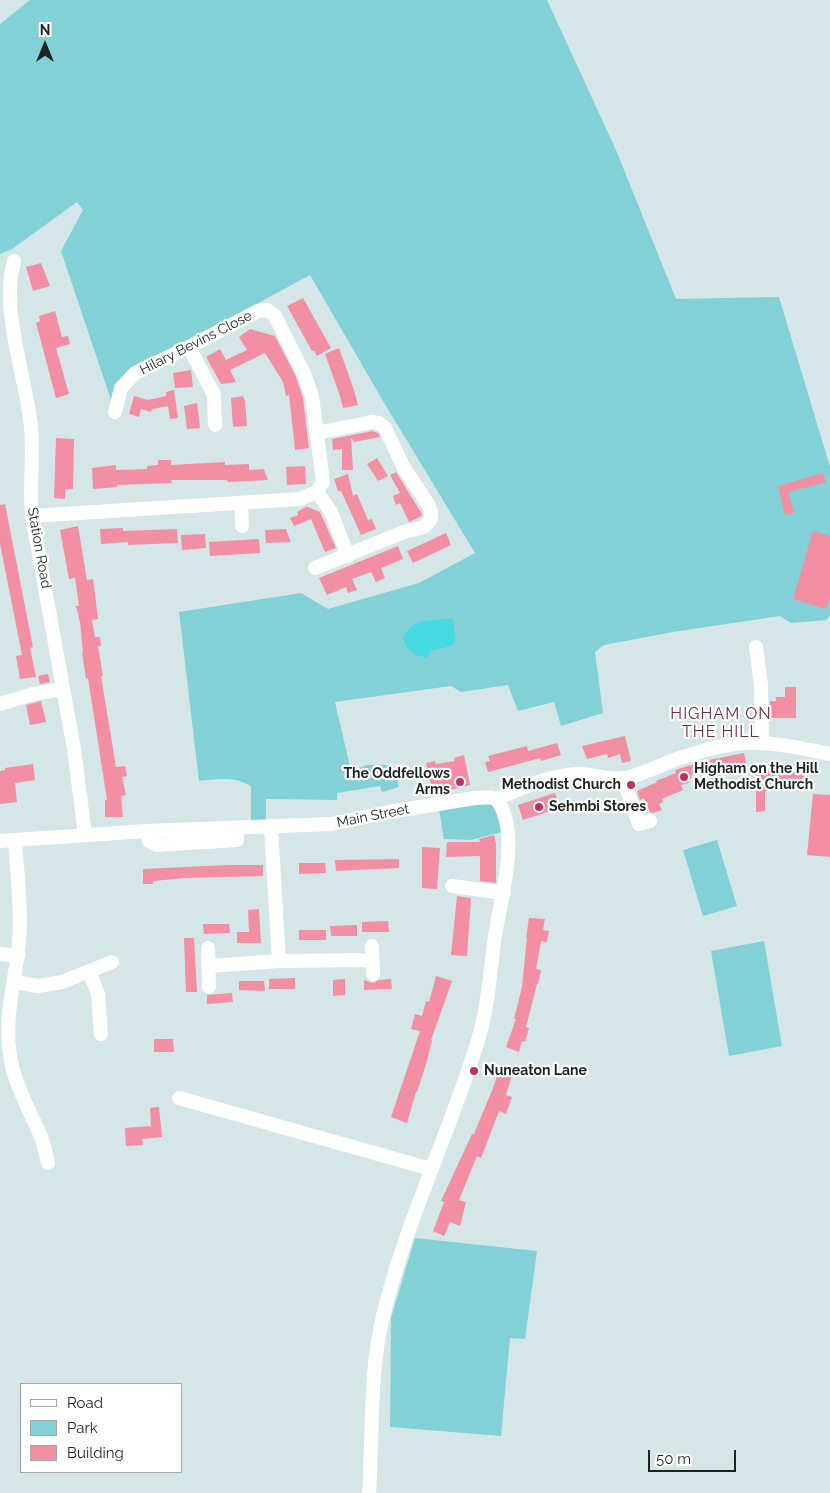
<!DOCTYPE html>
<html>
<head>
<meta charset="utf-8">
<style>
  body { margin:0 }
  #map { position:relative; width:830px; height:1493px; overflow:hidden; background:#d4e6e7; font-family:Raleway,sans-serif }
  canvas { display:block }
  .legend { position:absolute; left:20px; top:1383px; width:162px; height:90px; box-sizing:border-box; background:#fff; border:1px solid #a4a7a7; margin:0; padding:6px 9px; list-style:none; font-size:15px; color:#1c2323 }
  .legend li { display:flex; align-items:center; gap:10px; height:25px }
  .legend b { width:25px; border:1px solid #a4a7a7 }
  .north { position:absolute; left:20px; top:20px; width:50px; height:50px; -webkit-text-stroke:4px #fff; paint-order:stroke; rotate:0deg; font-size:14px; font-weight:700; line-height:20px; text-align:center; color:#1c2323 }
  .north::after { content:''; display:block; margin:auto; width:18px; height:22px; background:#1c2323; clip-path:polygon(50% 0,100% 100%,50% 72%,0 100%) }
  .scale { position:absolute; left:648px; top:1450px; width:88px; height:22px; box-sizing:border-box; border:2px solid #1c2323; border-top:0; padding-left:6px; font-size:15px; line-height:18px; white-space:nowrap; color:#1c2323; -webkit-text-stroke:4px #fff; paint-order:stroke }
</style>
</head>
<body>
<div id="map">
<canvas width="830" height="1493"></canvas>
<ul class="legend">
<li><b style="height:6px;background:#fff"></b>Road</li>
<li><b style="height:14px;background:#82d1d6"></b>Park</li>
<li><b style="height:14px;background:#f28fa3"></b>Building</li>
</ul>
<div class="north">N</div>
<div class="scale">50 m</div>
</div>
<script>
const ctx = document.querySelector('canvas').getContext('2d');
ctx.lineJoin = 'round';
function paint(path, color) {
  ctx.fillStyle = color;
  ctx.fill(path, 'evenodd');
}
function trace(path, color, width, dash) {
  ctx.strokeStyle = color;
  ctx.lineWidth = width;
  ctx.lineCap = dash ? 'butt' : 'round';
  ctx.setLineDash(dash || []);
  ctx.stroke(path);
}
function write(font, color, halo, rows, align = 'center') {
  ctx.font = font + ' Raleway,sans-serif';
  ctx.lineWidth = 4.5;
  ctx.setLineDash([]);
  ctx.textBaseline = 'middle';
  ctx.strokeStyle = halo;
  ctx.fillStyle = color;
  for (const [text, x, y, turn = 0] of rows) {
    ctx.save();
    ctx.translate(x, y);
    ctx.rotate((+turn || 0) * Math.PI / 180);
    ctx.textAlign = isNaN(turn) ? turn : align;
    if (halo) ctx.strokeText(text, 0, 0);
    ctx.fillText(text, 0, 0);
    ctx.restore();
  }
}
const green = new Path2D(`
  M30,0H547L616,150L676,299L779,297L830,467V616L826,620L791,623L780,616L673,632L604,645L595,652L603,713L561,726L554,702L518,711L508,685L461,692L451,686L335,702L351,771L367,765H388L391,771L395,770L399,787L382,792L380,786L337,793V800L266,799V820H251V786C235,776 216,779 199,781L179,612L301,593L328,609L419,583L475,553L383,401L310,275L134,370L115,412L61,251L83,210L77,202L12,249L0,254V24Z
  M492,804H494L502,832L471,840L444,839L439,810L462,806Z
  M717,840L737,906L703,916L683,850Z
  M764,941L782,1046L729,1056L711,951Z
  M415,1238L537,1251L525,1339L510,1338L501,1436L390,1427L391,1318Z`);
const water = new Path2D(`
  M440,619H453L455,635L454,645L430,651L428,658C414,656 407,651 403,638C412,619 422,622 440,619Z`);
const building = new Path2D(`
  M41,263L50,286L33,291L26,267Z
  M303,298L331,348L317,356L314,350L312,351L287,306Z
  M55,311L62,337L68,336L70,344L56,348L69,394L56,398L36,323L40,321L39,316Z
  M250,329L275,336L296,377L303,398L309,448L295,450L289,395L286,396L283,382L265,353L230,370L236,382L221,384L206,357L220,349L226,360L247,350L239,337Z
  M339,348L354,390L358,405L343,408L339,393L325,354Z
  M191,370L193,387L175,388L173,373Z
  M174,390L178,418L170,419L168,406L152,409L151,412L141,409L139,417L129,414L134,396L148,400L166,396V392Z
  M243,396L245,401L247,426L233,427L231,398Z
  M197,403L200,428L187,429L184,406Z
  M372,431L378,433L380,437L354,442L351,438L353,470H342V449L333,450L332,439Z
  M56,438L74,439L73,489H65V499L54,498Z
  M377,458L388,476L378,481L367,464Z
  M158,460H171V465L225,462V465L249,464V470L264,469L268,480L228,482L227,480H171L172,483L117,485V487L93,489L92,468L116,465V470L147,469V466L158,465Z
  M305,466L306,484L287,485L286,467Z
  M396,472L422,514V516L409,522L400,503L396,505L393,496L400,493L390,475Z
  M823,473L826,482L788,492L794,513L785,515L778,486Z
  M348,474L353,496L357,494L368,520L372,519L376,529L361,535L341,491H338L334,479Z
  M5,504L33,647L30,648L36,677L20,679L16,656L22,655L0,544V505Z
  M305,506L320,512L336,548L325,552L311,519L294,526L290,518L298,515L297,512L306,507Z
  M78,526L87,580L93,579L98,619L92,620L95,637H100L101,646H98L103,676H101L116,767L125,766L127,776L122,777L126,795L121,796L123,817H105V800H107L88,678L86,679L82,653H83L80,622L76,606H79L75,578L69,579L60,530Z
  M123,528V531L177,529L178,543L128,545V542L101,544L100,529Z
  M286,529L291,542L266,543L265,530Z
  M813,531L830,536V597L826,609L793,599Z
  M446,533L451,545L413,563L407,551Z
  M205,534L206,548L182,550L181,535Z
  M259,539L260,553L210,556L209,542Z
  M398,546L403,559L381,568L385,578L376,582L371,572L352,579L357,590L348,593L346,587L327,595L319,578Z
  M48,674L50,682L40,684L38,676Z
  M785,687H796V718H770V701H776V697H785Z
  M41,701L46,722L30,725L26,705Z
  M625,736L631,761L622,763L620,754L608,758L607,754L587,759L582,746Z
  M557,743L561,755L541,761L540,758L488,772L485,762L490,761L488,756L527,746L528,751Z
  M744,753L746,763L719,768L722,784L713,786L710,769L691,775L692,778L688,780L689,783L681,785L683,790L662,799L663,802L659,804L662,810L653,813L650,812L644,798L640,800L637,791L657,782L656,781L676,773L675,770L704,761Z
  M464,755L470,785L433,794L426,763L435,761L436,764L455,761L454,758Z
  M33,764L35,780L15,783L17,802L0,804V771L5,770V768Z
  M756,767H766V771L802,772V776H807L806,789H789V791H765V811L756,812Z
  M555,793L560,808L523,820L518,805Z
  M813,794L830,795V857L807,855Z
  M494,835L496,844V883L480,881V856L446,857L447,842H480L479,839Z
  M422,847L440,848L437,889L422,888Z
  M399,859V868L336,871L335,860Z
  M299,863H325L326,873L299,874Z
  M229,865H263V876L185,878L153,881V884H143V869Z
  M457,896L471,898L467,956L451,955Z
  M259,909L261,943H237V932H249L248,910Z
  M529,918L545,919L543,930L549,931L547,942L541,941L536,969L541,970L538,984H537L526,1027L529,1028L525,1042L522,1041L519,1052L506,1047L516,1019H514L522,987L527,938H526Z
  M388,921L389,932H362V922Z
  M203,924H229L230,933L204,934Z
  M357,925V936H331L330,926Z
  M299,930H326V940H299Z
  M184,938H194L197,992H186Z
  M436,976L452,981L431,1040H432L427,1061L417,1092H416L407,1123L391,1117L420,1031L411,1029L415,1014L422,1016L426,1001L429,1002Z
  M295,978V989H269V979Z
  M345,979V995L333,996V980Z
  M391,979L392,989L364,990V980L373,983L379,980Z
  M239,981H264L265,991L239,990Z
  M232,993L233,1002L207,1004V995Z
  M154,1039H173L174,1052H154Z
  M501,1064L514,1069L506,1095L512,1097L506,1114L499,1111L481,1158L477,1156L459,1200L466,1202L460,1226L450,1222L444,1236L433,1231L444,1202L441,1201L472,1134H474L493,1088Z
  M159,1107L162,1137L142,1139L143,1145L126,1146L125,1128L151,1126L150,1108Z`);
const minor = new Path2D(`
  M14,261C0,311 26,376 31,427C34,457 29,486 32,516L74,749L85,835
  M189,347L214,395L215,425
  M317,492L331,512L348,556
  M241,504L242,526
  M32,516L300,499L317,492L323,482L312,396L304,374L275,316L267,310L258,311L189,347L135,373L121,388L115,412
  M315,568L404,532L424,527L431,519V512L428,504L404,468L385,428L379,423L372,422L316,433
  M756,647L761,685L762,743
  M0,704L33,694L63,689
  M623,778L639,824L650,821
  M271,828L279,961
  M146,831L149,841L157,845L237,840V828
  M15,840C17,873 22,908 19,942C16,978 5,1012 9,1048C12,1081 29,1108 41,1137C44,1145 46,1154 48,1163
  M0,841L146,831L331,824L389,812L475,798L491,797L496,799C522,788 551,774 580,774C595,774 611,781 626,778C644,774 664,763 683,757C704,750 728,743 750,743C777,742 804,749 830,754
  M452,886L504,893
  M372,946L373,974
  M208,948L209,987
  M0,954L18,956
  M209,966L279,961L372,960
  M89,971L98,994L101,1034
  M14,982L38,986L62,982L112,962
  M179,1098L431,1169
  M369,1493C373,1434 369,1374 383,1316C406,1220 451,1131 479,1037C490,1000 490,962 497,924C503,891 520,828 496,799`);
const markers = [
  [684,777,5,"#bf315c"],
  [460,782,5,"#bf315c"],
  [631,785,5,"#bf315c"],
  [539,807,5,"#bf315c"],
  [474,1071,5,"#bf315c"]
];
const streetNames = [
  ["Hilary Bevins Close",196,343,-27],
  ["Station Road",39,548,80],
  ["Main Street",373,816,-11]
];
const poiNames = [
  ["Higham on the Hill",694,769],
  ["Methodist Church",694,785],
  ["The Oddfellows",450,774,"right"],
  ["Arms",450,790,"right"],
  ["Methodist Church",621,785,"right"],
  ["Sehmbi Stores",549,807],
  ["Nuneaton Lane",484,1071]
];
const quarterNames = [
  ["HIGHAM ON",721,714],
  ["THE HILL",721,732]
];
paint(green, '#82d1d6');
paint(water, '#47dae3');
paint(building, '#f28fa3');
trace(minor, '#fff', 14);
for (const [x, y, r, color] of markers) {
  const dot = new Path2D();
  dot.arc(x, y, r, 0, 2 * Math.PI);
  ctx.fillStyle = color;
  ctx.fill(dot);
  trace(dot, '#fff', 2);
}
write('14px', '#1c2323', '#fff', streetNames);
write('bold 14px', '#1c2323', '#fff', poiNames, 'left');
ctx.letterSpacing = '1px';
write('16px', '#732d3e', '#fff', quarterNames);
ctx.letterSpacing = '0px';
</script>
</body>
</html>
